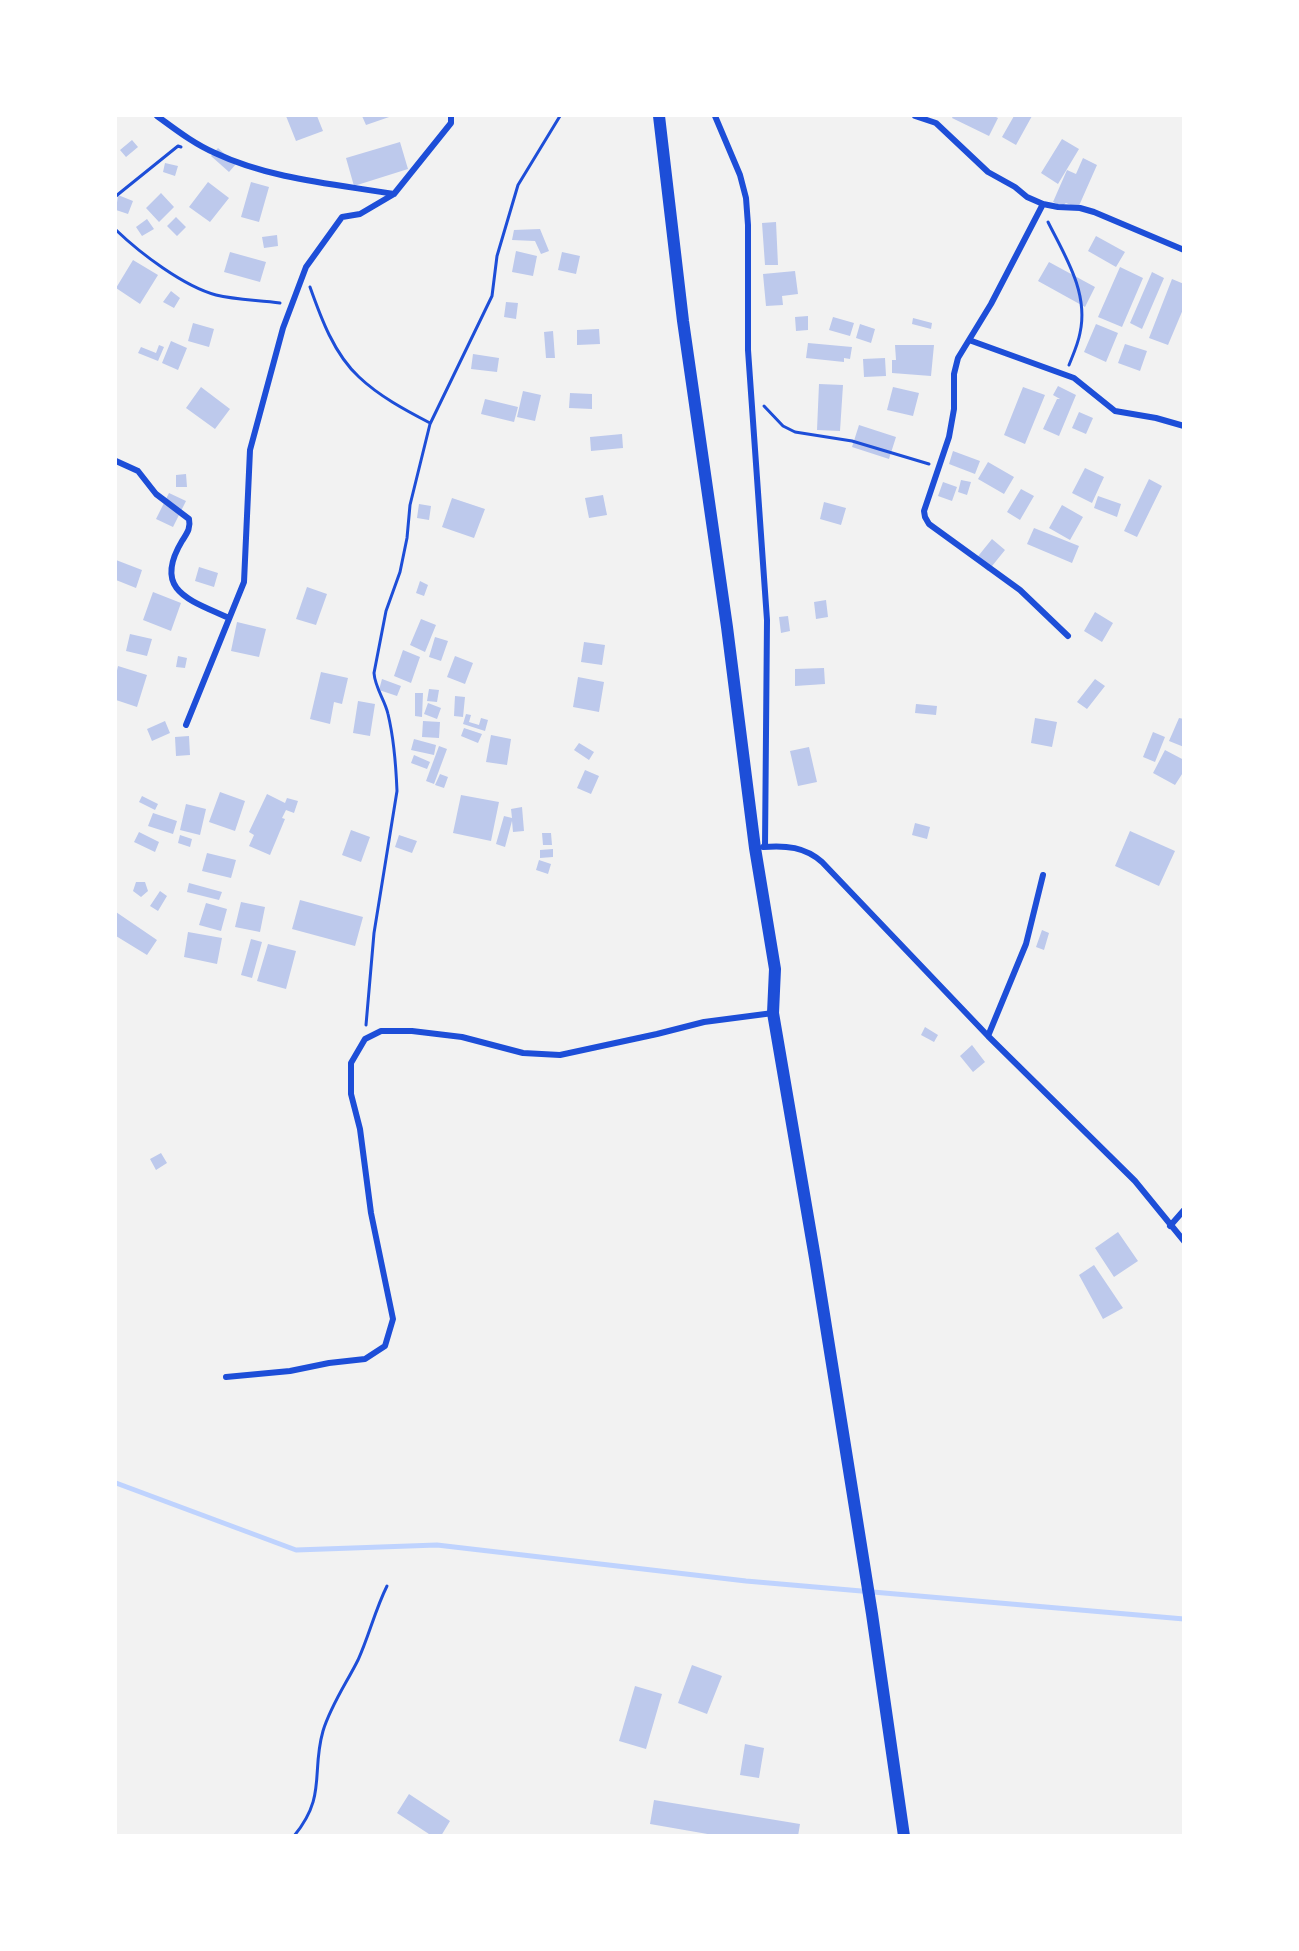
<!DOCTYPE html>
<html>
<head>
<meta charset="utf-8">
<style>
  body { margin:0 }
  #map { position:relative; width:1299px; height:1951px; overflow:hidden; background:#f2f2f2; font-family:"Source Sans 3",sans-serif }
  canvas { display:block }
  .frame { position:absolute; inset:0; border:117px solid #fff; pointer-events:none }
</style>
</head>
<body>
<div id="map">
<canvas width="1299" height="1951"></canvas>
<div class="frame"></div>
</div>
<script>
const ctx = document.querySelector('canvas').getContext('2d');
ctx.lineJoin = 'round';
function trace(path, color, width, dash) {
  ctx.strokeStyle = color;
  ctx.lineWidth = width;
  ctx.lineCap = dash ? 'butt' : 'round';
  ctx.setLineDash(dash || []);
  ctx.stroke(path);
}
function paint(path, color) {
  ctx.fillStyle = color;
  ctx.fill(path, 'evenodd');
}
const stream = new Path2D(`
  M116,1483L296,1550L437,1545L746,1581L1184,1619`);
const building = new Path2D(`
  M286,116H317L323,131L296,141Z
  M362,116H392L366,125Z
  M953,116H994L998,118L989,136L952,118Z
  M1014,116H1032L1016,145L1002,137Z
  M1062,139L1079,149L1058,184L1041,173Z
  M132,140L138,147L126,157L120,150Z
  M400,142L408,169L354,186L346,158Z
  M218,148L236,164L229,172L211,156Z
  M1083,158L1097,165L1078,208L1066,203L1062,206L1053,202L1067,170L1076,174Z
  M165,163L178,166L175,176L163,172Z
  M208,182L229,198L210,222L189,207Z
  M251,182L269,187L259,222L241,217Z
  M161,193L174,207L159,222L146,208Z
  M118,195L133,201L128,214L116,210Z
  M176,217L186,227L177,236L167,226Z
  M147,219L154,229L142,236L136,227Z
  M776,222L778,265H765L762,223Z
  M540,229L549,251L541,254L535,241L512,240L514,230Z
  M277,235L278,246L264,248L262,237Z
  M1096,236L1125,252L1116,267L1088,251Z
  M516,251L537,256L533,276L512,272Z
  M230,252L266,262L260,282L224,272Z
  M562,252L580,256L576,274L558,270Z
  M133,260L158,275L140,304L116,288Z
  M1049,262L1095,287L1085,307L1038,281Z
  M1120,267L1143,278L1122,327L1098,317Z
  M795,271L798,294L782,296L783,305L766,306L763,274Z
  M1152,272L1164,278L1142,329L1130,323Z
  M1172,279L1184,284V307L1168,345L1149,338Z
  M171,291L180,298L174,308L163,302Z
  M506,302L518,303L516,319L504,317Z
  M808,316V330L796,331L795,317Z
  M833,317L854,323L850,336L829,330Z
  M913,318L932,323L931,329L912,324Z
  M193,323L214,329L209,347L188,341Z
  M860,324L875,329L871,343L856,338Z
  M1096,324L1118,333L1106,362L1084,352Z
  M599,329L600,344L577,345V330Z
  M553,331L555,358H546L544,332Z
  M171,341L187,348L178,370L162,363Z
  M808,343L852,347L850,359L844,358V362L806,358Z
  M1125,344L1147,351L1140,371L1118,363Z
  M159,345L164,347L158,361L138,353L141,347L156,353Z
  M895,345H934L931,376L892,373V360H896Z
  M473,354L499,358L497,372L471,369Z
  M885,358L886,376L864,377L863,359Z
  M819,384L843,385L840,431L817,430Z
  M1058,386L1076,395L1059,436L1043,429L1057,399H1060L1053,395Z
  M201,387L230,409L215,429L186,408Z
  M893,387L919,393L913,416L887,410Z
  M1023,387L1045,395L1025,444L1004,435Z
  M523,391L541,395L535,421L517,417Z
  M570,393L592,394V409L569,408Z
  M485,399L518,407L514,422L481,414Z
  M1079,412L1093,418L1086,434L1072,428Z
  M859,425L896,437L889,459L852,447Z
  M622,434L623,448L591,451L590,437Z
  M953,451L980,461L975,474L949,464Z
  M988,462L1014,477L1004,494L978,479Z
  M1085,468L1104,477L1092,503L1072,493Z
  M186,474L187,487H176V475Z
  M1149,479L1162,486L1137,537L1124,531Z
  M961,480L971,482L967,495L958,492Z
  M943,482L957,487L952,501L938,496Z
  M1021,489L1034,496L1020,520L1007,512Z
  M169,493L186,501L173,527L156,519Z
  M603,495L607,515L589,518L585,498Z
  M1098,496L1121,504L1117,517L1094,508Z
  M452,498L485,509L474,538L442,527Z
  M824,502L846,508L841,525L820,519Z
  M419,504L431,506L429,520L417,518Z
  M1062,505L1083,517L1070,540L1049,528Z
  M1034,528L1079,546L1072,563L1027,544Z
  M992,539L1005,550L988,571L975,560Z
  M116,560L142,570L136,588L116,580Z
  M199,567L218,573L214,587L195,581Z
  M420,581L428,585L424,596L416,593Z
  M307,587L327,594L316,625L296,619Z
  M153,592L181,603L171,631L143,620Z
  M826,600L828,617L816,619L814,602Z
  M1095,612L1113,623L1102,642L1084,631Z
  M788,616L790,631L781,633L779,617Z
  M421,619L436,625L425,652L410,645Z
  M237,622L266,629L259,657L231,651Z
  M130,634L152,639L147,656L126,651Z
  M435,637L448,641L441,661L429,657Z
  M584,642L605,645L602,665L581,662Z
  M403,650L420,657L411,683L394,676Z
  M178,656L187,658L185,668L176,667Z
  M455,656L473,663L465,684L447,677Z
  M118,666L147,675L137,707L116,700V675Z
  M824,668L825,684L795,686V669Z
  M321,672L348,678L342,704L334,702L330,724L310,719Z
  M578,677L604,682L599,712L573,707Z
  M382,679L401,686L397,696L379,690Z
  M1095,679L1105,686L1087,709L1077,702Z
  M429,689L439,690L437,702L427,701Z
  M415,693H423L422,717L415,716Z
  M455,696L465,697L463,717L454,716Z
  M358,701L375,704L370,736L353,733Z
  M428,703L441,708L437,719L424,714Z
  M916,704L937,706L936,715L915,713Z
  M466,714L471,715L469,722L479,725L481,718L488,720L485,731L463,724Z
  M1035,718L1057,722L1052,747L1031,743Z
  M1179,718L1184,719V747L1169,741Z
  M165,721L170,733L152,741L147,729Z
  M423,721L440,722L439,738L422,737Z
  M464,728L482,734L478,743L461,736Z
  M1153,732L1165,737L1155,762L1143,757Z
  M491,735L511,739L507,765L486,762Z
  M189,736L190,755L176,756L175,737Z
  M414,739L436,745L434,755L411,750Z
  M579,743L594,752L589,760L574,750Z
  M439,746L447,749L434,784L426,781Z
  M809,747L817,782L798,786L790,751Z
  M1165,750L1184,760V771L1175,785L1153,773Z
  M414,755L430,762L427,769L411,763Z
  M585,770L599,776L591,794L577,788Z
  M440,774L448,777L444,788L435,785Z
  M220,792L245,801L235,831L209,822Z
  M267,794L285,803L287,798L298,801L294,813L286,810L282,818L285,819L270,855L249,846L254,835L249,832Z
  M461,795L499,802L491,841L453,833Z
  M142,796L158,804L155,810L139,802Z
  M186,804L206,809L200,835L180,830Z
  M522,807L524,831L513,832L512,821L505,847L496,844L504,816L512,818L511,809Z
  M153,813L177,821L173,834L148,826Z
  M915,823L930,827L927,839L912,835Z
  M351,830L370,837L361,862L342,855Z
  M1130,831L1175,851L1159,886L1115,866Z
  M139,832L159,842L155,852L134,842Z
  M542,833H551L552,845H543Z
  M180,835L192,839L190,847L178,843Z
  M399,835L417,841L412,853L395,847Z
  M553,849V857L540,858V850Z
  M207,853L236,860L231,878L202,871Z
  M539,860L551,864L548,874L536,870Z
  M136,882H145L148,891L141,897L133,891Z
  M189,883L222,892L219,900L187,892Z
  M160,891L167,896L158,911L150,906Z
  M300,900L363,917L355,946L292,929Z
  M241,902L265,907L260,932L235,927Z
  M206,903L227,909L221,931L199,925Z
  M116,912L157,940L147,955L116,936Z
  M1042,930L1049,933L1044,950L1036,947Z
  M188,932L222,938L217,964L184,957Z
  M251,939L262,942L252,978L241,975Z
  M268,944L296,951L286,989L257,981Z
  M925,1027L938,1035L934,1042L921,1035Z
  M972,1045L985,1062L973,1072L960,1056Z
  M161,1153L167,1163L156,1170L150,1159Z
  M1118,1232L1138,1261L1114,1277L1095,1248Z
  M1094,1265L1123,1308L1103,1319L1079,1275Z
  M692,1665L722,1676L707,1714L678,1703Z
  M635,1686L662,1694L646,1749L619,1741Z
  M745,1744L764,1748L759,1778L740,1775Z
  M409,1794L450,1821L441,1836H432L397,1813Z
  M654,1800L800,1824L798,1836H719L650,1824Z`);
const path = new Path2D(`
  M116,196L178,146L181,147
  M1048,222C1065,256 1089,293 1080,333C1078,344 1073,355 1069,365
  M116,230C140,253 183,286 216,295C236,300 260,300 280,303
  M310,287C321,318 334,354 359,377C379,396 405,410 430,423
  M764,406L783,426L795,432L852,441L929,464
  M366,1025L374,933L397,791C396,766 394,739 388,714C385,700 375,688 374,673L386,611L400,572L407,538L410,505L430,424L492,296L497,256L518,185L560,116
  M294,1836C327,1796 311,1773 323,1731C331,1705 346,1684 358,1660C369,1636 375,1610 387,1586`);
const minor = new Path2D(`
  M157,116C175,129 194,144 215,153C270,179 334,184 394,194
  M715,116L740,175L746,198L748,225V350L767,620L765,846
  M915,116L936,123L988,172L1015,187L1027,197L1043,204L1058,207L1080,208L1094,212L1184,250
  M1043,204L991,304L958,358L954,374V409L949,437L924,511L925,517L929,524L1020,590L1068,636
  M969,340L1074,378L1115,411L1156,418L1184,426
  M116,461L138,471L156,494L189,519C191,528 187,533 182,541C152,591 190,600 229,618
  M186,725L244,582L250,450L283,328L306,267L342,217L360,214L394,194L451,123V116
  M763,847C786,845 805,847 822,862L988,1036L1135,1181L1184,1241
  M988,1036L1026,944L1043,875
  M1170,1226L1184,1210
  M226,1377L290,1371L329,1363L365,1359L385,1346L393,1319L371,1213L360,1129L351,1094V1063L365,1039L381,1031H412L462,1037L523,1053L560,1055L657,1034L704,1022L773,1013`);
const trunk = new Path2D(`
  M659,116L683,321L727,627L755,848L775,969L773,1013L815,1258L872,1614L904,1836`);
trace(stream, '#bfd3fe', 5);
paint(building, '#bdc9ec');
trace(path, '#1d4ed8', 3);
trace(minor, '#1d4ed8', 6);
trace(trunk, '#1d4ed8', 12);
</script>
</body>
</html>
